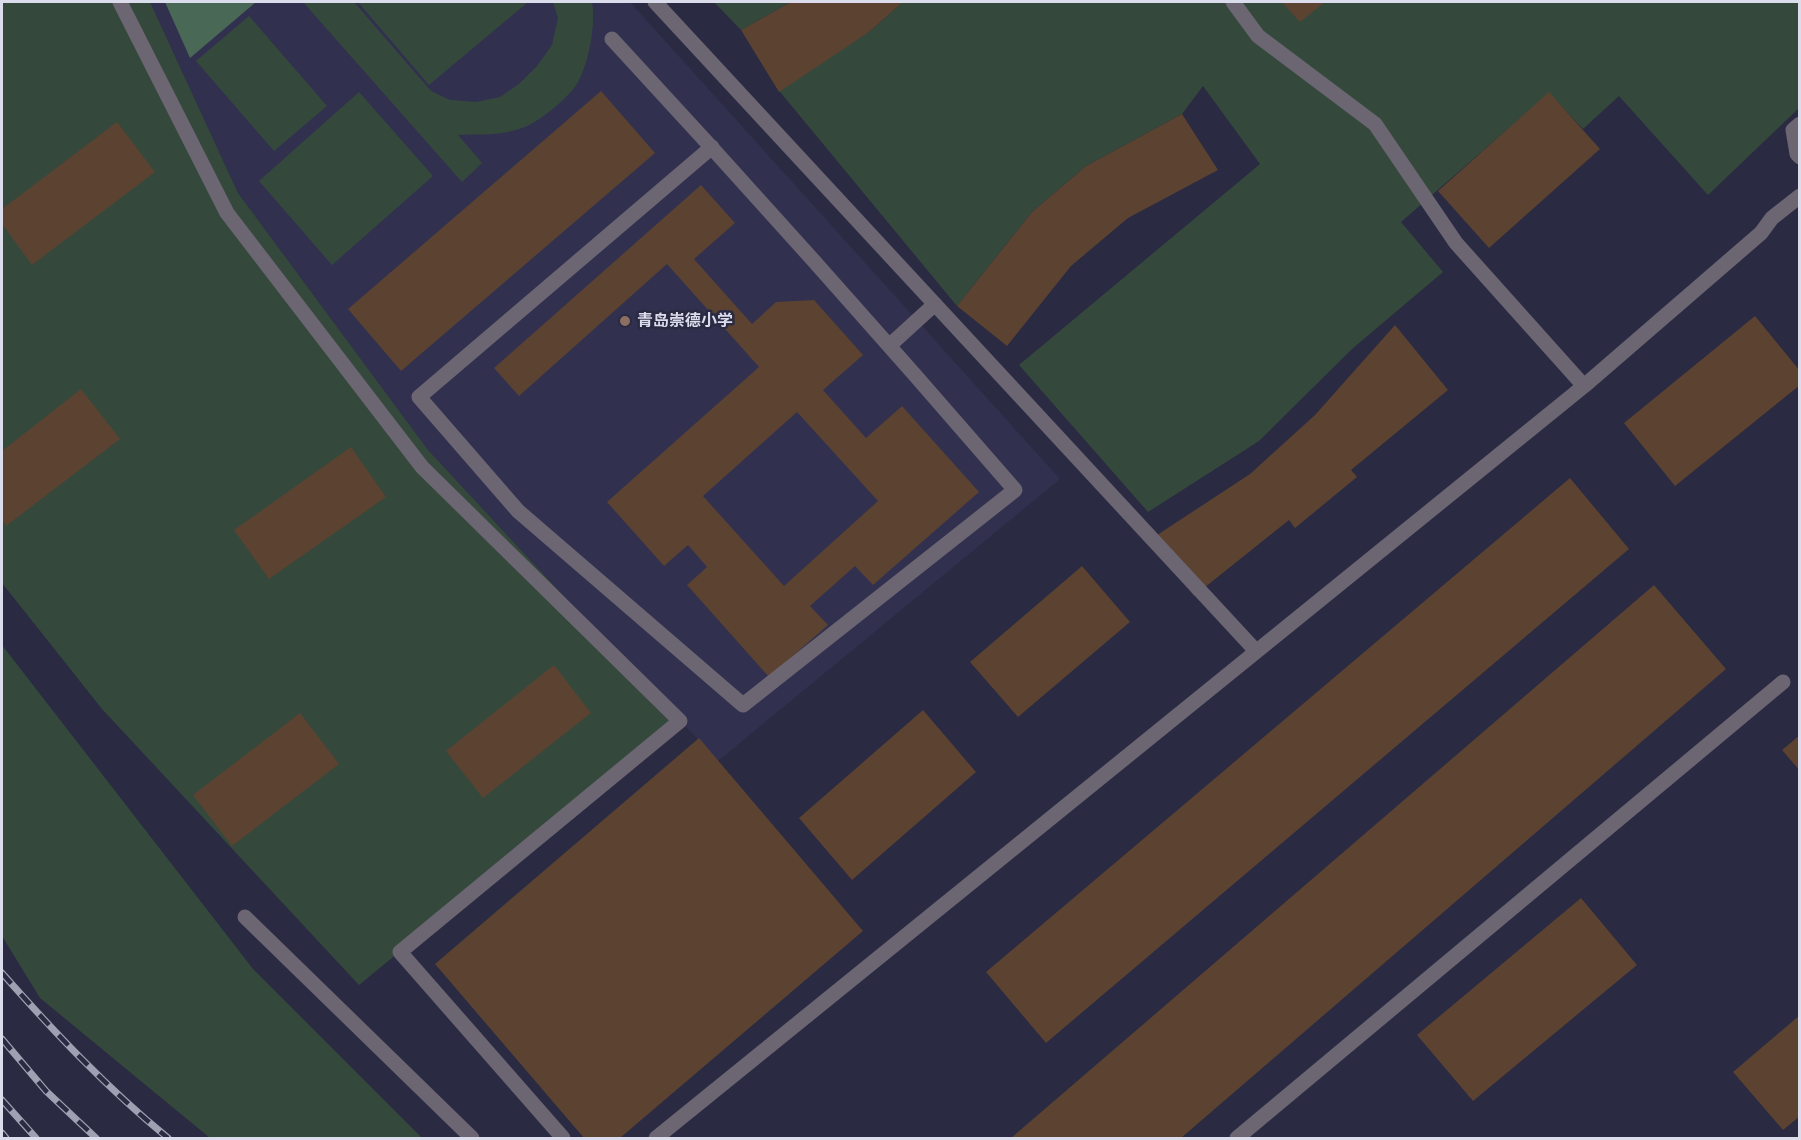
<!DOCTYPE html>
<html>
<head>
<meta charset="utf-8">
<style>
  body { margin:0 }
  #map { position:relative; width:1801px; height:1140px; overflow:hidden; background:#2a2a42; font-family:Commissioner,sans-serif }
  canvas { display:block }
  .frame { position:absolute; inset:0; border:3px solid #dbdcec; pointer-events:none }
</style>
</head>
<body>
<div id="map">
<canvas width="1801" height="1140"></canvas>
<div class="frame"></div>
</div>
<script>
const ctx = document.querySelector('canvas').getContext('2d');
ctx.lineJoin = 'round';
function paint(path, color) {
  ctx.fillStyle = color;
  ctx.fill(path, 'evenodd');
}
function trace(path, color, width, dash) {
  ctx.strokeStyle = color;
  ctx.lineWidth = width;
  ctx.lineCap = dash ? 'butt' : 'round';
  ctx.setLineDash(dash || []);
  ctx.stroke(path);
}
function write(font, color, halo, rows, align = 'center') {
  ctx.font = font + ' Commissioner,"Noto Sans SC",sans-serif';
  ctx.lineWidth = 5;
  ctx.setLineDash([]);
  ctx.textBaseline = 'middle';
  ctx.strokeStyle = halo;
  ctx.fillStyle = color;
  for (const [text, x, y, turn = 0] of rows) {
    ctx.save();
    ctx.translate(x, y);
    ctx.rotate((+turn || 0) * Math.PI / 180);
    ctx.textAlign = isNaN(turn) ? turn : align;
    if (halo) ctx.strokeText(text, 0, 0);
    ctx.fillText(text, 0, 0);
    ctx.restore();
  }
}
const built = new Path2D(`
  M150,2H630L1060,479L718,761L428,450L238,193Z`);
const green = new Path2D(`
  M2,2H150L238,193L428,450L680,721L359,985L102,709L2,583Z
  M303,2H354L431,91L450,100L476,102L500,97L519,84L537,66L552,45L558,18L553,2H592C596,24 589,62 578,82C570,97 538,123 522,128C501,136 480,134 458,135L482,163L462,182Z
  M358,2H528L429,85Z
  M714,2H791L741,30Z
  M903,2H1799V108L1708,195L1619,96L1583,129L1549,93L1401,222L1443,272L1352,349L1259,441L1148,512L1019,365L1260,164L1203,86L1182,114L1086,166L1032,212L957,306L776,87L869,32Z
  M249,16L327,106L274,151L196,61Z
  M359,92L433,176L332,265L259,181Z
  M2,645L253,969L422,1138H210L40,998L2,936Z`);
const forest = new Path2D(`
  M165,2H256L190,58Z`);
const building = new Path2D(`
  M791,2H903L869,32L779,92L741,30Z
  M1282,2H1325L1300,22Z
  M601,91L655,153L401,371L348,309Z
  M1549,92L1600,149L1489,248L1438,191Z
  M1182,114L1218,170L1128,218L1071,266L1007,346L957,306L1032,212L1086,166Z
  M117,122L155,172L32,265L2,224V209Z
  M701,185L735,223L694,259L752,324L776,302L814,300L863,355L823,390L866,438L902,406L979,492L873,585L855,566L810,606L828,625L769,677L687,585L707,567L688,545L664,566L607,502L759,367L667,264L519,396L494,368ZM797,412L878,501L784,586L703,496Z
  M1755,316L1800,371V385L1675,486L1624,423Z
  M1395,325L1448,390L1351,470L1357,477L1295,528L1289,520L1194,596L1151,539L1250,474L1315,415Z
  M81,389L120,439L6,526L2,520V451Z
  M351,447L386,497L269,579L234,530Z
  M1570,478L1629,549L1046,1043L986,972Z
  M1082,566L1130,622L1018,717L970,662Z
  M1654,585L1726,669L1181,1138H1011Z
  M554,665L591,713L483,798L446,751Z
  M923,710L976,772L852,880L799,818Z
  M300,713L339,764L232,846L193,795Z
  M1800,735V771L1782,750Z
  M699,738L863,931L620,1138H584L435,964Z
  M1581,898L1637,965L1473,1101L1417,1035Z
  M1800,1015V1116L1783,1130L1733,1072Z`);
const minor = new Path2D(`
  M120,2L227,213L422,467L680,721L400,952L563,1138
  M655,2L1256,651
  M1233,2L1258,36L1375,124L1456,243L1584,386
  M612,39C749,187 883,337 1015,490L743,705L518,511L419,397L712,147
  M1800,124L1793,130L1797,154L1800,157
  M890,345L935,304
  M245,917L472,1138
  M656,1138L1584,386L1761,233L1772,218L1800,196
  M1237,1138L1783,682`);
const rail = new Path2D(`
  M2,973C54,1032 107,1088 168,1138
  M2,1039L46,1091L96,1138
  M2,1100L36,1138
  M2,1133L6,1138`);
const markers = [
  [625,321,6,"#8d6e63"]
];
const poiNames = [
  ["青岛崇德小学",637,321]
];
paint(built, '#31304f');
paint(green, '#34493c');
paint(forest, '#496855');
paint(building, '#5b4231');
trace(minor, '#6c6572', 15);
trace(rail, '#a0a0b3', 7);
trace(rail, '#2a2a42', 4.5, [14]);
for (const [x, y, r, color] of markers) {
  const dot = new Path2D();
  dot.arc(x, y, r, 0, 2 * Math.PI);
  ctx.fillStyle = color;
  ctx.fill(dot);
  trace(dot, '#2a2a42', 2);
}
write('bold 16px', '#dbdcec', '#2a2a42', poiNames, 'left');
</script>
</body>
</html>
